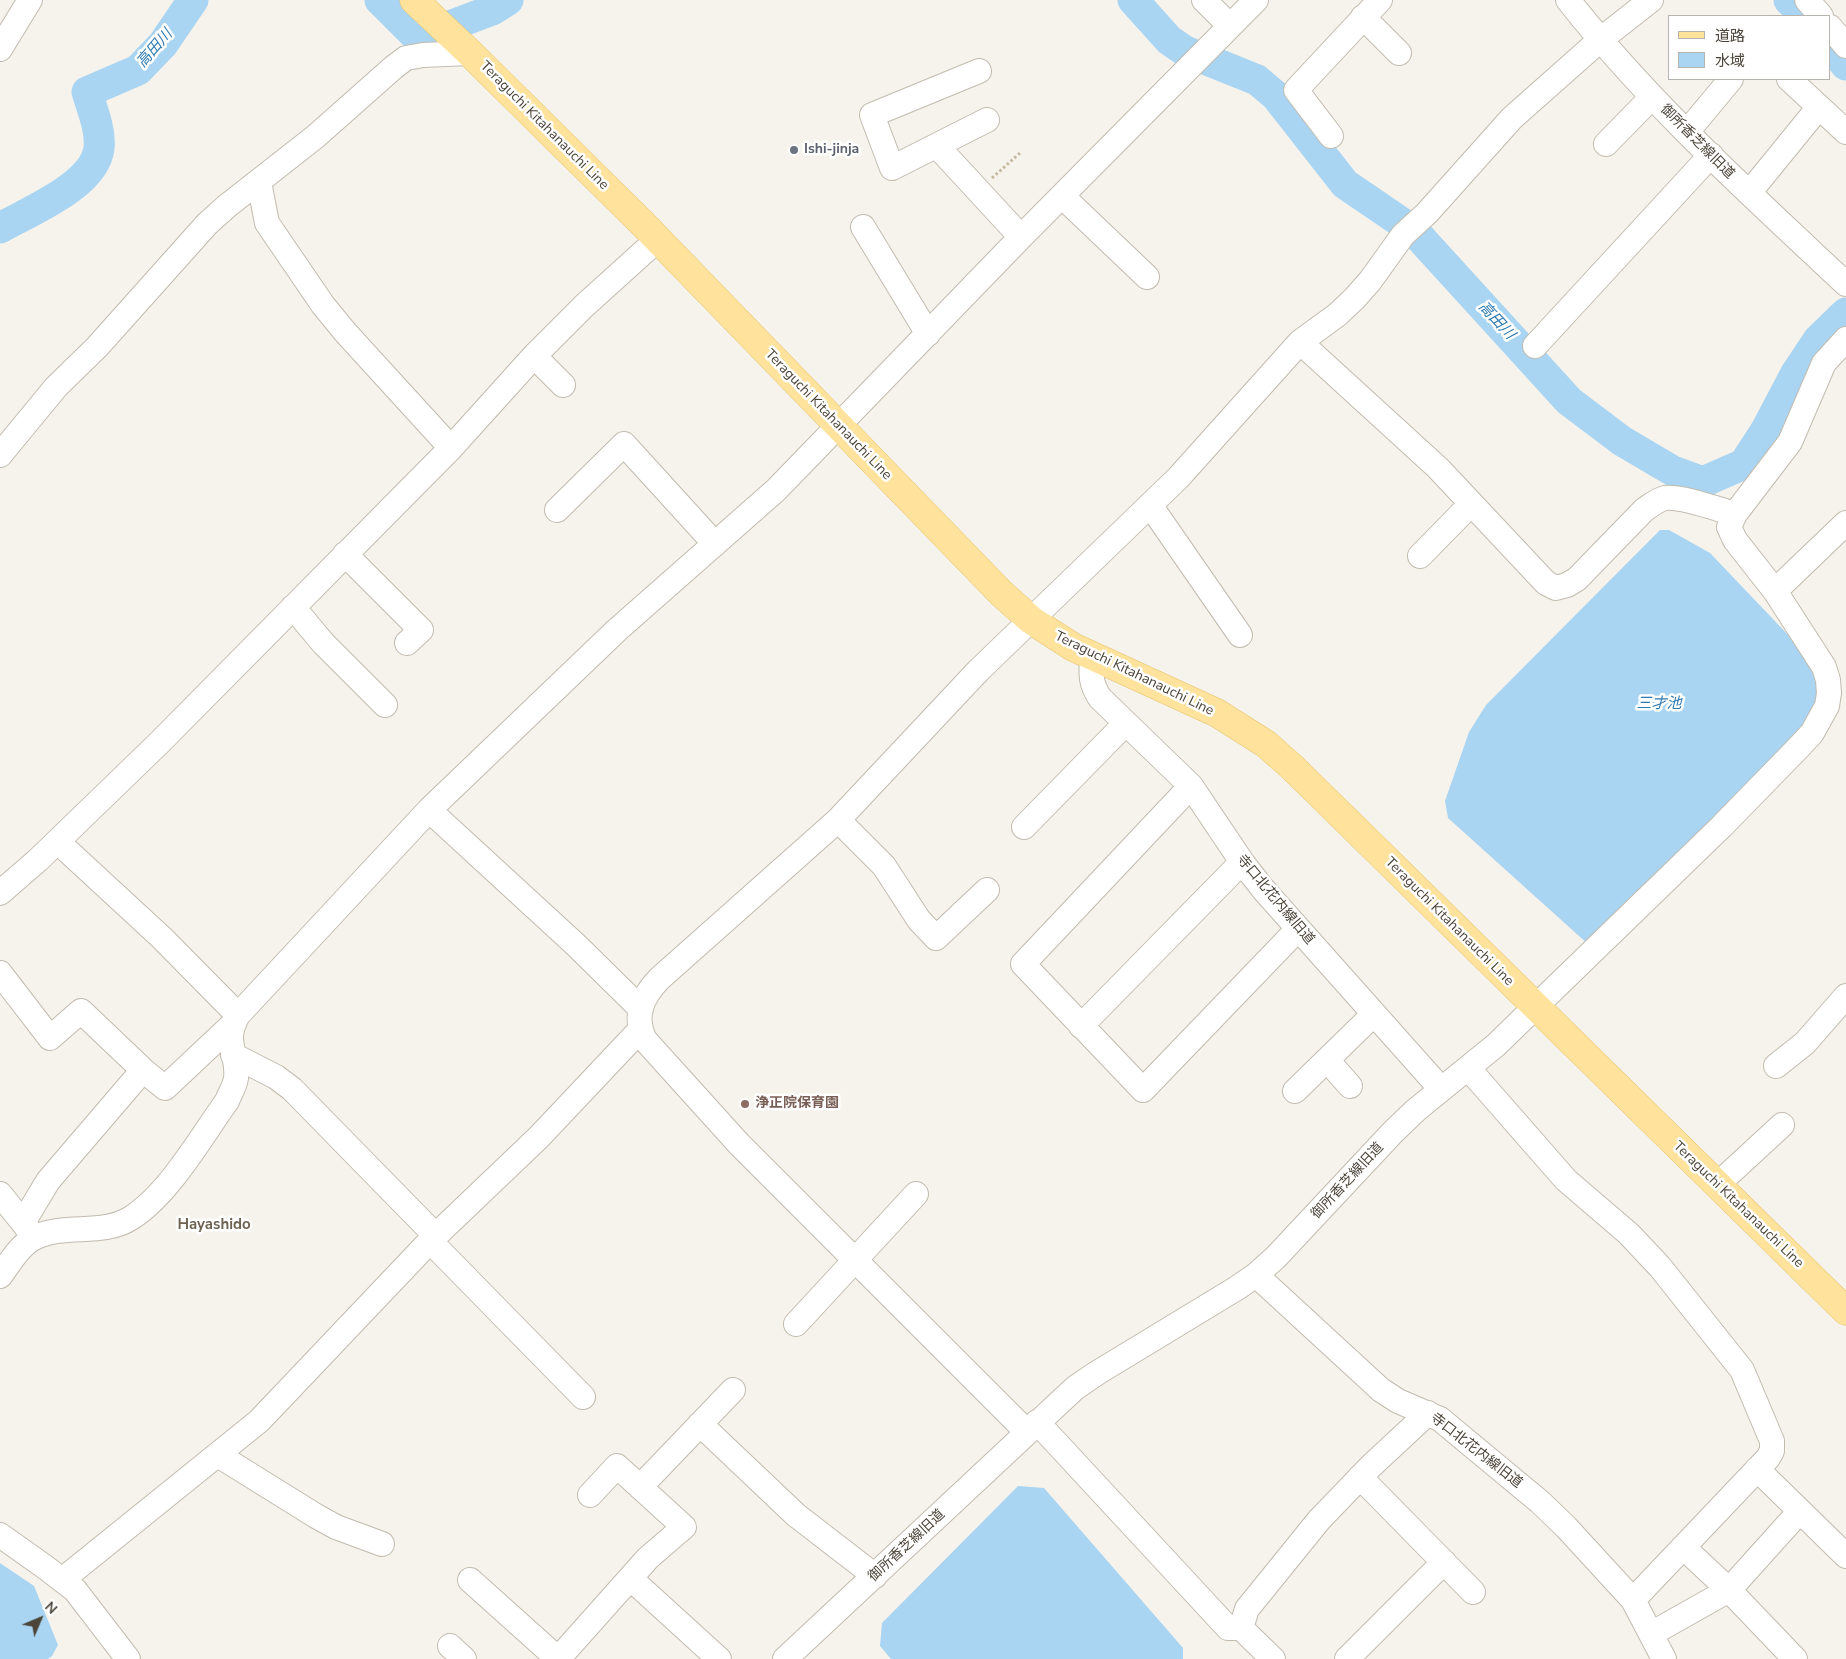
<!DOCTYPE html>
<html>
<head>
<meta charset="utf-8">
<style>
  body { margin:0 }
  #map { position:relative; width:1846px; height:1659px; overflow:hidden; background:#f6f3ec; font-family:"Nunito Sans","Noto Sans JP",sans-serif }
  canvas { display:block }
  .legend { position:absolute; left:1668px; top:15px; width:162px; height:65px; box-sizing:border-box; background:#fff; border:1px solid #b7b4b0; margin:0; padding:6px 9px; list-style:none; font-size:15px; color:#4b4439 }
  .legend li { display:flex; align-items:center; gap:10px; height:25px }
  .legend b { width:25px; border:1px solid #b7b4b0 }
  .north { position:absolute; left:15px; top:1594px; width:50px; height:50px; -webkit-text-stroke:4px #fff; paint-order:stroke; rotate:45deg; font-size:14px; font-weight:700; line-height:20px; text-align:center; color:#4b4439 }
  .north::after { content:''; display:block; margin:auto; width:18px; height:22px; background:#4b4439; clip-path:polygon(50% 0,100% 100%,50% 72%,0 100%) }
</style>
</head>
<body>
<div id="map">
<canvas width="1846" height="1659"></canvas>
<ul class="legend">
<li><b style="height:6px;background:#ffe39c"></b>道路</li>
<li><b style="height:14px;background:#a9d4f2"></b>水域</li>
</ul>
<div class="north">N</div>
</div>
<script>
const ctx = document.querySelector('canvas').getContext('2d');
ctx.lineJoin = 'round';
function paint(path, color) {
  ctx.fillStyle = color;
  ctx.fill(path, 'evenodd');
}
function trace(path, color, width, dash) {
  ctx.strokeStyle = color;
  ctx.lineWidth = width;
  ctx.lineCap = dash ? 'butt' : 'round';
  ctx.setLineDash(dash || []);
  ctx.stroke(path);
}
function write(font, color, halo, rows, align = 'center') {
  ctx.font = font + ' "Nunito Sans","Noto Sans JP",sans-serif';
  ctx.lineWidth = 5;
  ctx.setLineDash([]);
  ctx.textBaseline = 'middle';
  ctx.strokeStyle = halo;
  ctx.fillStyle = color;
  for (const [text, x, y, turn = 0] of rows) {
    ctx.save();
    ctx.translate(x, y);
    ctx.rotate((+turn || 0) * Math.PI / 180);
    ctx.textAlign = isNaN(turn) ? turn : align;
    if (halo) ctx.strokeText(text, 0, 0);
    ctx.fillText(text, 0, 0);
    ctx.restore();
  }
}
const water = new Path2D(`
  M1660,530H1669L1710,553L1792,639L1817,677L1819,696L1808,719L1739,797L1589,945L1448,818L1445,801L1469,732L1486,705Z
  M1018,1486L1044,1488L1183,1648V1659H891L880,1646L882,1623Z
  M0,1563L34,1586L58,1645L52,1656L48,1659H0Z`);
const river = new Path2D(`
  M380,0L418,38L492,10L508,0
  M1133,0L1169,40L1185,51L1257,80L1276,96L1345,184L1414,231L1569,401L1622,441L1673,471L1703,482L1744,464L1766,430L1796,373L1818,340L1846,313
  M1789,0L1806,16
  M1830,46L1846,65
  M0,228C30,211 95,185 99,148C101,130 92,109 87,92L138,70L163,44L193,0`);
const path = new Path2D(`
  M992,178L1020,153`);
const minor = new Path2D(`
  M1204,0L1230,26
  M1568,0C1650,104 1749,193 1846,284
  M1807,0L1821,16
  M1363,17L1399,53
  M1830,27L1846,46
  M0,49L30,0
  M979,71L872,115L892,168L987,120
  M1789,79L1846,132
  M1687,132L1731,79
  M1331,136L1296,90L1380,0
  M1606,144L1652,97
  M937,146L1021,237
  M259,182L267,223L323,305L346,333L451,448
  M1749,193L1819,107
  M1062,196L1147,277
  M863,227L928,334
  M1300,342L1438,468L1546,583L1556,588L1567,585L1577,579L1644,510C1650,506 1657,500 1665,498C1682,496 1717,509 1735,514
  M1535,346L1711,155
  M534,356L563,385
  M0,455L56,387L97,347L207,224L227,206L315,137L394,67L406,58L423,55L470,53
  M1150,505L1240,635
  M557,510L624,444L715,544
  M345,554L421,630L407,643
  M1420,556L1471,504
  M1775,591L1846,523
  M293,607L323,643L385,705
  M1092,657C1091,674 1090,683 1100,698L1191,786L1242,862L1263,889L1441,1089
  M1191,786L1023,964L1143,1090L1298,929
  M429,810L576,945L641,1009
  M838,820L884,866L919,920L936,938L987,890
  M1024,827L1126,723
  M58,842L162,938L238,1015
  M0,893L38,860L159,743L451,448L534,356L584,306L657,240
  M0,973L50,1038L81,1011L143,1070L165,1088L232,1025
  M1081,1026L1242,862
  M233,1055L276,1077L292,1089L435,1235
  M1327,1060L1350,1086
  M1776,1066L1805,1043L1846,996
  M1468,1068L1566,1180L1629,1234L1660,1267L1742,1370L1772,1441V1451L1768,1458L1633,1600
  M1295,1091L1374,1014
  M1717,1185L1782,1125
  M0,1194L32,1234
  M24,1221L48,1181L143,1070
  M430,1241L583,1397
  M1256,1275L1381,1390L1398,1401L1440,1419L1540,1502L1566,1527L1633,1600L1664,1659
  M0,1276C10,1263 20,1244 36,1237C66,1223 103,1236 131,1218C169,1194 201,1137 227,1101C230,1093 235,1086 236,1078C239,1053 222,1043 238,1015L429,810L617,630L776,490L1021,237L1256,0
  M796,1324L916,1194
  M1037,1422L1228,1628H1241
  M700,1424L796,1515L875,1576
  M1027,1432L739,1144L645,1040C633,1016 642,997 659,979L838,820L978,671L1178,478L1300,342L1337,315L1354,299L1370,281L1403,235L1427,213L1512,118L1600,40L1651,0
  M218,1455L316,1516L336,1527L382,1544
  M1757,1469L1846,1556
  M1360,1477L1473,1592
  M640,1487L733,1390
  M0,1535L45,1567L75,1590L128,1659
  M1683,1547L1729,1590L1795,1659
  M630,1578L719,1659
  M62,1580L259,1421L430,1241L539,1137L640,1030
  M470,1580L558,1659
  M1651,1634L1729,1590L1800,1511
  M450,1646L464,1659
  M558,1659L648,1558L684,1527L617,1466L590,1495
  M785,1659L1075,1388L1097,1373L1237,1288L1256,1275L1276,1257L1393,1132L1416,1110L1496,1045L1722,826L1800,746L1812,733L1827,706L1829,693L1828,680L1824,667L1775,591L1735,540L1729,527L1735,514L1790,442L1824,363L1846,339
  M1273,1659L1241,1628L1247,1609L1319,1520L1371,1466L1428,1413
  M1347,1659L1444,1562`);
const major = new Path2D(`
  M414,0L470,53L643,224L1001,593L1031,620L1073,647L1217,713L1266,744L1293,768L1846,1311`);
const markers = [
  [794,150,5,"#6b7280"],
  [745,1104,5,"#8d6e63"]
];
const streetNames = [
  ["Teraguchi Kitahanauchi Line",544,126,45],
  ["御所香芝線旧道",1697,142,45],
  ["Teraguchi Kitahanauchi Line",828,415,46],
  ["Teraguchi Kitahanauchi Line",1134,674,26],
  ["寺口北花内線旧道",1275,900,50],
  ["Teraguchi Kitahanauchi Line",1449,922,45],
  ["御所香芝線旧道",1348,1181,-47],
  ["Teraguchi Kitahanauchi Line",1738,1205,44],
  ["寺口北花内線旧道",1476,1451,38],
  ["御所香芝線旧道",907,1546,-43]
];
const worshipNames = [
  ["Ishi-jinja",804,150]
];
const educationNames = [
  ["浄正院保育園",755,1104]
];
const waterNames = [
  ["高田川",155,49,-49],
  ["高田川",1496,321,47],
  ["三才池",1659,704]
];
const neighbourhoodNames = [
  ["Hayashido",214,1225]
];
paint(water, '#a9d4f2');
trace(river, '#a9d4f2', 31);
trace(minor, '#c2bbae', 26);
trace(major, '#e6c16a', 29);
trace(path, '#c4b79f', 3, [2.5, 2.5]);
trace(minor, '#fff', 24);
trace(major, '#ffe39c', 28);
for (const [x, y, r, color] of markers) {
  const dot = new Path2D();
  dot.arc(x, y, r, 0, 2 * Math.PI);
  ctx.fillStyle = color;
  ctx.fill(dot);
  trace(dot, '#fff', 2);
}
write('14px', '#4b4439', '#fff', streetNames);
write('bold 14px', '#5b616d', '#fff', worshipNames, 'left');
write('bold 14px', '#785e54', '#fff', educationNames, 'left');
write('italic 15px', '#2e7ab2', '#fff', waterNames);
write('bold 15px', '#6e6250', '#fff', neighbourhoodNames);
</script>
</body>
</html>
